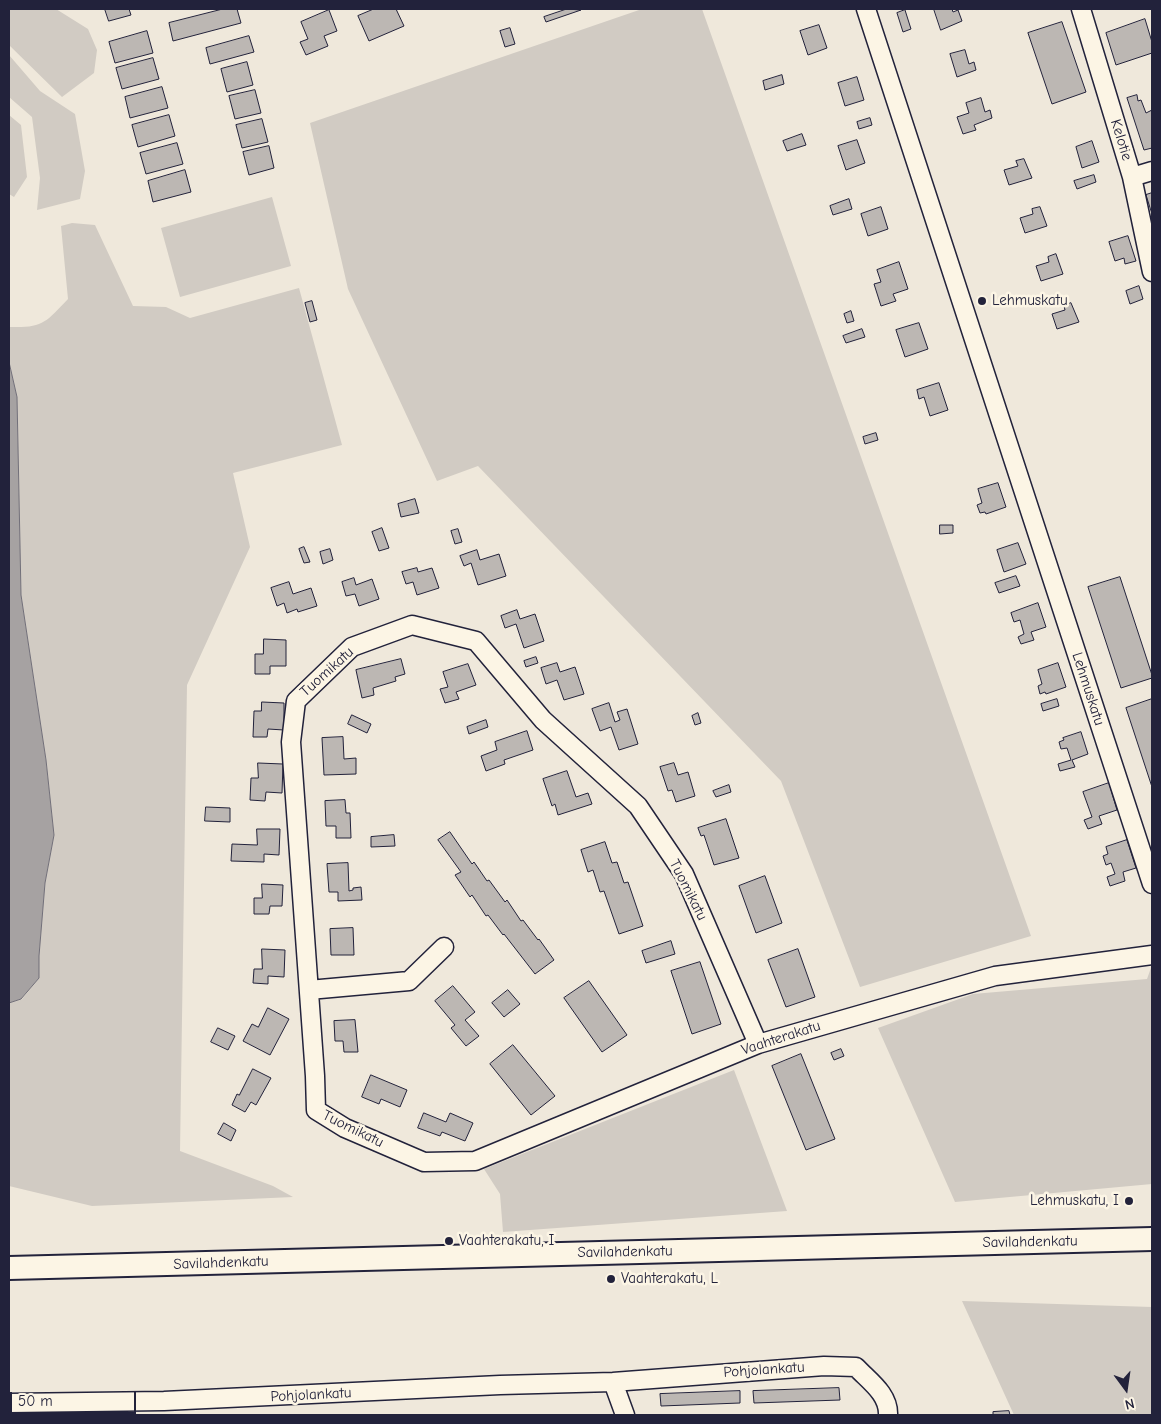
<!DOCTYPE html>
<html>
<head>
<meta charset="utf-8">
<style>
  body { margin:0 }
  #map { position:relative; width:1161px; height:1424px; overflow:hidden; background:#efe8db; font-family:"Comic Neue",sans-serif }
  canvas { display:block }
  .frame { position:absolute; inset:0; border:10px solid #22223b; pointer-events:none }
  .north { position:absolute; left:1101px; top:1364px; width:50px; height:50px; -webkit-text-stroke:4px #fcf5e5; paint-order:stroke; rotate:166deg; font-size:14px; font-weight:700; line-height:20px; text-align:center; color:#22223b }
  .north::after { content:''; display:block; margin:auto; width:18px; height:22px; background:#22223b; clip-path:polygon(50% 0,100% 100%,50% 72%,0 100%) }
  .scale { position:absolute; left:10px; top:1392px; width:126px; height:22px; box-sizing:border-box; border:2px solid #22223b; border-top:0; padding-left:6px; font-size:15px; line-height:18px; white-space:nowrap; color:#22223b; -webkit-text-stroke:4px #fcf5e5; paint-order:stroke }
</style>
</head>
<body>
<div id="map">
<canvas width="1161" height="1424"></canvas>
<div class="frame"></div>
<div class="north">N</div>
<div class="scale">50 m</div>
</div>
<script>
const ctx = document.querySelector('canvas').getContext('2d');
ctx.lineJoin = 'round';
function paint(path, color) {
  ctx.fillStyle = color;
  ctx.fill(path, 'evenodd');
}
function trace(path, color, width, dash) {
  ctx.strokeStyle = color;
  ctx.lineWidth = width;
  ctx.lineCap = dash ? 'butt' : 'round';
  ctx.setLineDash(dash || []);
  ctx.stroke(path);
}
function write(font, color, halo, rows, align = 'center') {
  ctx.font = font + ' "Comic Neue",sans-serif';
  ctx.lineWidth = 5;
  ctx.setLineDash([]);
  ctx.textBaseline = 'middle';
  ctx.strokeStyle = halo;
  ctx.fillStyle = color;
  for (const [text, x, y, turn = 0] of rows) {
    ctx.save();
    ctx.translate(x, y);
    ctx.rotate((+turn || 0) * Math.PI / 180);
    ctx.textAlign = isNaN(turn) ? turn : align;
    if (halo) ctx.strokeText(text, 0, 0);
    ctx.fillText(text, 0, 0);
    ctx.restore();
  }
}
const green = new Path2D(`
  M9,9H56L88,29L97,50L94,73L62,97L9,45Z
  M642,9H702L1031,936L860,987L781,781L478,466L437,481L348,289L310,123Z
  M9,55L40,91L75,114L85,171L80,199L37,210L40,178L32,117L9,97Z
  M9,115L21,125L27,177L14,197L9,194Z
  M272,197L291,266L180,297L161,228Z
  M72,223L95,225L133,306L166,307L190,318L299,288L342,445L233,473L250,547L187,685L180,1151L273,1186L293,1197L92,1206L9,1186V1003L22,999L39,978V956L45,883L54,835L46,760L21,595L17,397L9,362V327C43,328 45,323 68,299L61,226Z
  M1152,965V1184L955,1202L878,1028L973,994L1147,979Z
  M734,1070L787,1211L503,1232L500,1194L484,1169Z
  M962,1301L1152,1307V1415H1014Z`);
const water = new Path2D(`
  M9,362L17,397L21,595L46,760L54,835L45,883L39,956V978L21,999L9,1003Z`);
const building = new Path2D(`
  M105,9H129L131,15L109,21Z
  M223,9H237L241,23L173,41L169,23Z
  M374,9H396L404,26L369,41L358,16Z
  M567,9L581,10L546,22L544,17Z
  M934,9H952L953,12L958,10L962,21L941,30Z
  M329,10L337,31L324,36L328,46L306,55L300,42L308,39L301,22Z
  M905,10L911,29L903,32L897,13Z
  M1145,19L1152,42V53L1116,65L1106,33Z
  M1062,22L1086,92L1052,104L1028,33Z
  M819,25L827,48L808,55L800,31Z
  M510,28L515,44L505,47L500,31Z
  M147,31L153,53L115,63L109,42Z
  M249,36L254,52L210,64L206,48Z
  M965,50L969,64L974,62L976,70L957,77L950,54Z
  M153,58L159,79L122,89L116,68Z
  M247,62L253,85L227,92L221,69Z
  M782,75L784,84L765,90L763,81Z
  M857,77L864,100L845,106L838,83Z
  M162,87L168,108L130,118L125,97Z
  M255,90L261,113L235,119L229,96Z
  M1137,95L1138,101L1141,100L1146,113L1152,110V148L1144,150L1127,98Z
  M981,98L985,112L990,110L992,118L974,125L976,130L963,134L957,117L969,113L966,103Z
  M169,115L175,136L138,147L132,125Z
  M870,118L872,125L859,129L857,122Z
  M262,119L268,142L242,148L236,125Z
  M802,134L806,145L787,151L783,141Z
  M857,140L865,163L846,170L838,146Z
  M1092,141L1099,162L1082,168L1076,147Z
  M177,143L183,164L146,174L140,153Z
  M269,146L274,168L249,175L243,152Z
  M1024,159L1032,178L1009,185L1004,170L1018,166L1016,161Z
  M185,170L191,192L153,202L148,181Z
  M1094,175L1096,182L1077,189L1074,181Z
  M1152,193V214L1146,195Z
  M849,199L852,209L833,215L830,206Z
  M881,207L888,229L868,236L861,214Z
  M1040,207L1047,226L1025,233L1020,218L1033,214L1032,209Z
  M1128,236L1136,261L1125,264L1124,258L1115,261L1109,242Z
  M1056,254L1063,274L1041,281L1036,266L1049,262L1048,257Z
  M899,262L908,289L893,294L896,301L881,306L874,284L881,282L877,270Z
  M1139,286L1143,299L1130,304L1126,291Z
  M312,301L317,320L310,322L305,303Z
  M1071,303L1079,322L1057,329L1052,314L1065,310L1064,306Z
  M851,311L854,321L847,323L844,314Z
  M919,323L928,349L905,357L896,330Z
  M862,329L865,337L846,343L843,336Z
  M939,383L948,410L930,416L924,397L919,399L917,390Z
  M876,433L878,440L865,444L863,437Z
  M998,483L1006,507L986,514L985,512L980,513L977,505L982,503L978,489Z
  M415,499L419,513L401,517L398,504Z
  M940,525H953V533L940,534Z
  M382,528L389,548L379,551L372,532Z
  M458,529L462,542L455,544L451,531Z
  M1018,543L1026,564L1004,572L997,550Z
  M304,547L310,562L304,563L299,549Z
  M330,549L333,560L323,564L320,552Z
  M477,550L480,560L499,554L506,576L478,585L471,563L464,566L460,556Z
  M417,568L418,572L432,568L439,588L417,595L413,582L406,584L402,572Z
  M1016,576L1020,586L999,593L995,583Z
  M1120,577L1152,675V678L1121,688L1088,587Z
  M354,578L356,585L372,579L379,599L359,606L355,594L346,596L342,582Z
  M289,582L293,594L311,588L317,606L298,612L297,609L287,613L284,603L277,606L271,588Z
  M1038,603L1046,627L1031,632L1034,640L1021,644L1018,637L1024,634L1020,620L1014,622L1011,613Z
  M517,610L520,619L535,614L544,641L524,648L516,624L505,628L501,616Z
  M264,639L286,640V666H270V674H255V654H263Z
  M536,657L538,663L526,667L524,661Z
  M401,659L405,674L395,677L396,681L373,688L374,695L362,698L356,670Z
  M557,663L560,672L575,667L584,694L564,700L557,680L546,684L541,668Z
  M1058,663L1066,687L1046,694L1045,692L1040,694L1038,686L1042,684L1038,670Z
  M468,664L476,685L456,692L459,699L445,703L440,689L448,687L443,672Z
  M1057,699L1059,706L1043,711L1041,704Z
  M1152,699V787L1126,708Z
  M262,702L284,703V730L268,729L267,737H253L254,711H261Z
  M609,703L615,722L620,720L617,712L627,709L638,744L619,750L611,727L600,731L592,709Z
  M698,713L701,723L695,725L692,716Z
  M352,715L371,724L367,733L348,724Z
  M486,720L488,727L469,734L467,727Z
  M527,731L533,750L504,760L505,764L486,771L481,756L497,750L495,742Z
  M1081,732L1088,754L1072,760L1075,767L1060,771L1058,764L1071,760L1067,748L1061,749L1059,742L1064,740L1063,738Z
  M343,737L344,759L356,758V774L324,775L322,738Z
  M258,763L283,764L282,793L266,792L265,801L250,800L251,778H258Z
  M674,763L678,775L688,772L695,796L676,802L672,790L668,791L660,767Z
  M567,771L576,797L588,793L592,804L558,815L555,804L552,806L543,779Z
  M1109,783L1117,810L1099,816L1102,824L1088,829L1084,820L1092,817L1083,792Z
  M729,785L731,792L716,797L713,791Z
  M345,800L346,813H350L351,838H336V826H326L325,801Z
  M206,807L230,808V822L205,821Z
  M726,819L739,858L714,865L704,835L701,836L698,828Z
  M257,829H280L279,855L264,854V862L231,861L232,844L257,845Z
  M450,832L472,864L474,862L487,881L489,880L505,902L507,900L521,921L523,920L538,940L539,939L554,960L535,974L504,934L503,935L488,915L486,916L472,895L470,897L455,875L461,872L438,840Z
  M394,835L395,846L371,847V837Z
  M1127,840L1136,868L1123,872L1125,881L1110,886L1107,877L1115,874L1111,863L1106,865L1103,856L1108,854L1106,847Z
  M605,842L612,863L617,862L624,883L628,882L643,926L619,934L604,891L600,892L593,870L588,872L581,850Z
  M348,863L349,891L353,890V888L361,887L362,900L338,901V892H329L327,864Z
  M765,876L782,923L756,933L739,886Z
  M262,884L283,885L282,906H270L269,914H254V898H262Z
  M353,928L354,955H331L330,929Z
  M671,941L675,954L646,963L642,951Z
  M262,949L285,950L284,977L268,976V984L253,983L254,969H262Z
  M798,949L815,997L786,1007L768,960Z
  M700,962L721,1024L692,1034L671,971Z
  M589,981L627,1035L602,1052L564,998Z
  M453,986L475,1012L465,1020L479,1036L466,1046L451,1028L455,1025L435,1001Z
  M508,990L520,1004L504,1017L492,1003Z
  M268,1008L289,1019L270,1055L243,1041L252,1024L258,1027Z
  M355,1020L358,1052H344L343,1041H335L334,1021Z
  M218,1028L235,1036L228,1050L211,1042Z
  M513,1045L555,1096L531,1115L490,1064Z
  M841,1049L844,1056L834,1060L831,1053Z
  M801,1054L835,1139L806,1150L772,1066Z
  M253,1069L271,1078L256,1105L251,1102L245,1112L232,1105L237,1094L239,1095Z
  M371,1075L407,1090L400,1107L381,1099L379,1104L362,1097Z
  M424,1113L446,1122L450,1113L473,1123L465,1141L442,1132L440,1136L418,1128Z
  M224,1123L236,1130L231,1141L218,1134Z
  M839,1388L840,1400L754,1403L753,1391Z
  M740,1391V1403L661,1406L660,1394Z
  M1009,1411L1010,1415H993V1412Z`);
const minor = new Path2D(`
  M866,9L1152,884
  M1081,9L1132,177L1152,272
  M1132,177L1152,171
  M309,990L409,981L444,947
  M758,1044L684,874L638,806L543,720L476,641L412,625L352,647L296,701L291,742L315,1076L316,1110L345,1128L424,1162L475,1161L758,1044L995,976L1152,955
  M613,1382L625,1415
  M9,1403L164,1401L500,1385L613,1382L824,1366L856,1367C869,1381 889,1394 888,1415`);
const major = new Path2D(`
  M9,1268L1152,1239`);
const markers = [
  [982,301,5,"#22223b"],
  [1129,1201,5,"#22223b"],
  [449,1241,5,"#22223b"],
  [611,1279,5,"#22223b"]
];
const streetNames = [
  ["Kelotie",1121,140,73],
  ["Tuomikatu",327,672,-42],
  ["Lehmuskatu",1088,689,72],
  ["Tuomikatu",688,890,63],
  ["Vaahterakatu",781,1038,-18],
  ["Tuomikatu",353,1129,26],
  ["Savilahdenkatu",1030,1242,-1],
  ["Savilahdenkatu",625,1252,-1],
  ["Savilahdenkatu",221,1263,-2],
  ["Pohjolankatu",764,1370,-4],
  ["Pohjolankatu",311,1395,-3]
];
const poiNames = [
  ["Lehmuskatu",992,301],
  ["Lehmuskatu, I",1119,1201,"right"],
  ["Vaahterakatu, I",459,1241],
  ["Vaahterakatu, L",621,1279]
];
paint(green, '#d1cbc3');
paint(water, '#a6a2a2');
trace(water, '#716f79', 1);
paint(building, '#bcb7b3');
trace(building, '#22223b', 1);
trace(minor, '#22223b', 21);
trace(major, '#22223b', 26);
trace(minor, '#fcf5e5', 18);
trace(major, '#fcf5e5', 22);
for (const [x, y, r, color] of markers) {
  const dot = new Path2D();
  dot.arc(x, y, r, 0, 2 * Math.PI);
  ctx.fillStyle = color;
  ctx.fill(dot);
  trace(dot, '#fcf5e5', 2);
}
write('15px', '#22223b', '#fcf5e5', streetNames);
write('15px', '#22223b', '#fcf5e5', poiNames, 'left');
</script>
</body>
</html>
